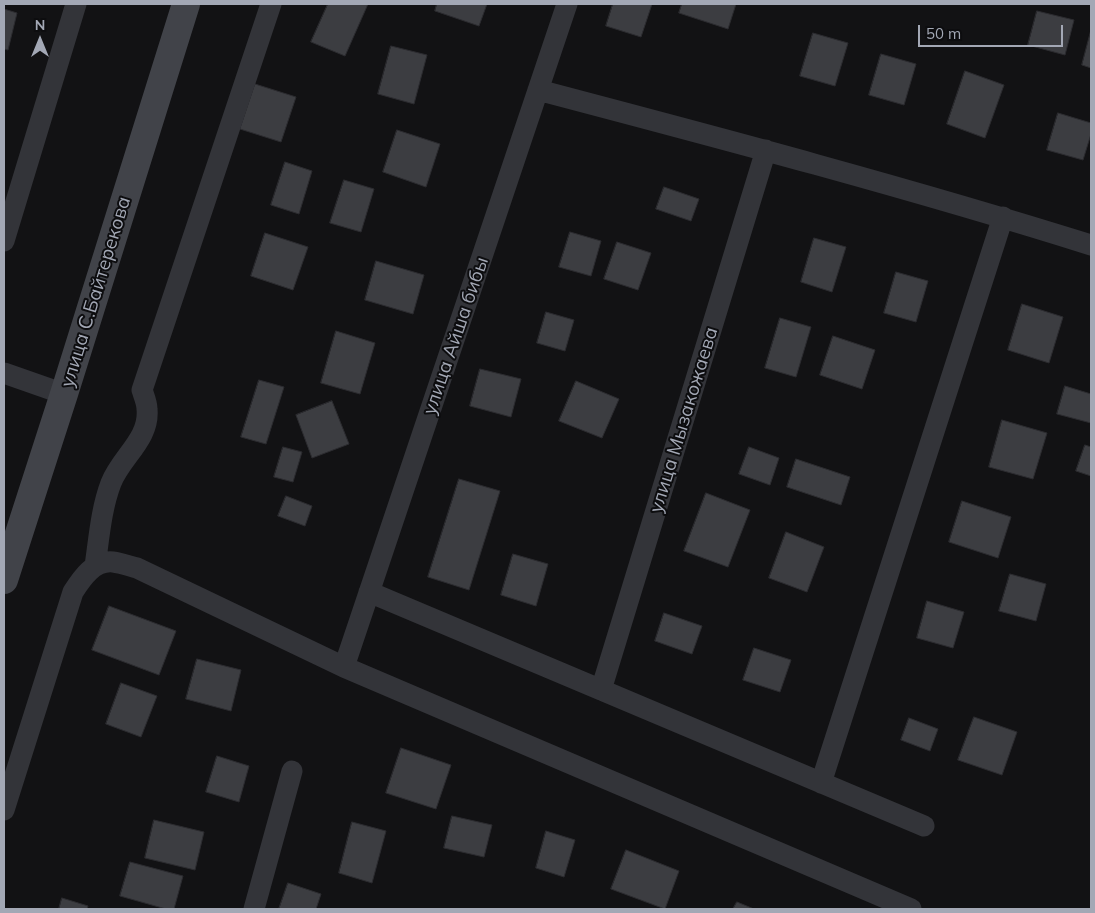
<!DOCTYPE html>
<html>
<head>
<meta charset="utf-8">
<style>
  body { margin:0 }
  #map { position:relative; width:1095px; height:913px; overflow:hidden; background:#121214; font-family:Mulish,sans-serif }
  canvas { display:block }
  .frame { position:absolute; inset:0; border:5px solid #a3a8b5; pointer-events:none }
  .north { position:absolute; left:15px; top:15px; width:50px; height:50px; -webkit-text-stroke:4px #0d0d0f; paint-order:stroke; rotate:0deg; font-size:14px; font-weight:700; line-height:20px; text-align:center; color:#a3a8b5 }
  .north::after { content:''; display:block; margin:auto; width:18px; height:22px; background:#a3a8b5; clip-path:polygon(50% 0,100% 100%,50% 72%,0 100%) }
  .scale { position:absolute; left:918px; top:25px; width:145px; height:22px; box-sizing:border-box; border:2px solid #a3a8b5; border-top:0; padding-left:6px; font-size:15px; line-height:18px; white-space:nowrap; color:#a3a8b5; -webkit-text-stroke:4px #0d0d0f; paint-order:stroke }
</style>
</head>
<body>
<div id="map">
<canvas width="1095" height="913"></canvas>
<div class="frame"></div>
<div class="north">N</div>
<div class="scale">50 m</div>
</div>
<script>
const ctx = document.querySelector('canvas').getContext('2d');
ctx.lineJoin = 'round';
function paint(path, color) {
  ctx.fillStyle = color;
  ctx.fill(path, 'evenodd');
}
function trace(path, color, width, dash) {
  ctx.strokeStyle = color;
  ctx.lineWidth = width;
  ctx.lineCap = dash ? 'butt' : 'round';
  ctx.setLineDash(dash || []);
  ctx.stroke(path);
}
function write(font, color, halo, rows, align = 'center') {
  ctx.font = font + ' Mulish,sans-serif';
  ctx.lineWidth = 4;
  ctx.setLineDash([]);
  ctx.textBaseline = 'middle';
  ctx.strokeStyle = halo;
  ctx.fillStyle = color;
  for (const [text, x, y, turn = 0] of rows) {
    ctx.save();
    ctx.translate(x, y);
    ctx.rotate((+turn || 0) * Math.PI / 180);
    ctx.textAlign = isNaN(turn) ? turn : align;
    if (halo) ctx.strokeText(text, 0, 0);
    ctx.fillText(text, 0, 0);
    ctx.restore();
  }
}
const building = new Path2D(`
  M328,4H368L345,56L311,42Z
  M437,4H487L479,26L435,11Z
  M613,4H652L641,37L606,26Z
  M682,4H736L728,29L679,13Z
  M4,9L17,13L8,50L4,49Z
  M1037,11L1074,20L1065,55L1028,45Z
  M1091,30V68L1082,65Z
  M813,33L848,43L835,86L800,76Z
  M391,46L427,55L414,104L378,94Z
  M881,54L916,64L904,105L869,95Z
  M965,71L1004,85L985,138L947,124Z
  M255,84L296,97L281,142L240,129Z
  M1058,113L1091,123V134L1083,160L1047,150Z
  M397,130L440,144L426,187L383,172Z
  M285,162L312,171L299,214L271,205Z
  M344,180L374,189L361,232L330,223Z
  M664,187L699,199L691,221L656,209Z
  M570,232L601,241L591,276L559,267Z
  M265,233L308,247L293,290L251,276Z
  M814,238L846,247L832,292L801,282Z
  M617,242L651,253L638,290L604,279Z
  M376,261L424,275L413,314L365,300Z
  M896,272L928,281L916,322L884,313Z
  M1022,304L1063,317L1049,363L1008,350Z
  M546,312L574,320L565,351L537,343Z
  M780,318L811,327L796,377L765,368Z
  M336,331L375,343L360,394L321,383Z
  M833,336L875,350L862,389L820,375Z
  M480,369L521,379L511,417L470,406Z
  M259,380L284,387L266,444L241,437Z
  M576,381L619,399L602,438L559,421Z
  M1065,386L1091,394V423L1057,414Z
  M332,401L349,444L312,458L296,415Z
  M1002,420L1047,433L1033,479L989,467Z
  M1085,445L1091,447V476L1076,471Z
  M283,447L302,452L293,482L274,477Z
  M749,447L779,458L770,485L739,474Z
  M796,459L850,477L841,505L787,487Z
  M459,479L500,491L469,590L428,577Z
  M706,493L750,510L728,567L684,551Z
  M286,496L312,506L305,526L278,516Z
  M962,501L1011,517L998,558L949,542Z
  M786,532L824,547L807,592L769,578Z
  M513,554L548,564L536,606L501,595Z
  M1010,574L1046,584L1036,621L999,611Z
  M927,601L964,612L953,648L917,638Z
  M109,606L176,631L159,675L92,650Z
  M664,613L702,626L692,654L655,641Z
  M754,648L791,660L780,692L743,680Z
  M197,659L241,670L231,711L186,699Z
  M121,683L157,696L141,737L106,724Z
  M974,717L1017,732L1002,775L958,760Z
  M909,718L938,729L930,751L901,740Z
  M401,748L451,765L436,809L386,793Z
  M217,756L249,766L239,802L206,792Z
  M452,816L492,825L484,857L444,848Z
  M154,820L204,832L195,870L145,858Z
  M352,822L386,831L372,883L339,873Z
  M546,831L575,840L564,877L536,868Z
  M626,850L679,871L665,909L611,889Z
  M130,862L183,876L174,909H166L120,896Z
  M288,883L321,894L316,909H279Z
  M62,898L88,906L87,909H59Z
  M737,902L754,909H733Z`);
const street = new Path2D(`
  M538,90C724,139 909,188 1091,245
  M4,241L76,4
  M4,373L64,394
  M95,566C99,539 101,509 111,483C121,457 150,439 147,409C147,403 144,396 142,390L271,4
  M369,592L924,826
  M344,667L567,4
  M601,690L766,150
  M821,783L1003,217
  M4,810L73,592C82,578 94,560 113,562C121,563 129,566 137,568L344,667L911,909
  M254,909L292,771`);
const secondary = new Path2D(`
  M4,580L64,394L186,4`);
const streetNames = [
  ["улица С.Байтерекова",96,292,-73],
  ["улица Айша бибы",456,336,-71],
  ["улица Мызакожаева",684,420,-73]
];
paint(building, '#3c3d41');
trace(building, '#2c2c30', 1);
trace(street, '#333439', 21);
trace(secondary, '#414349', 28);
write('19px', '#a3a8b5', '#0d0d0f', streetNames);
</script>
</body>
</html>
